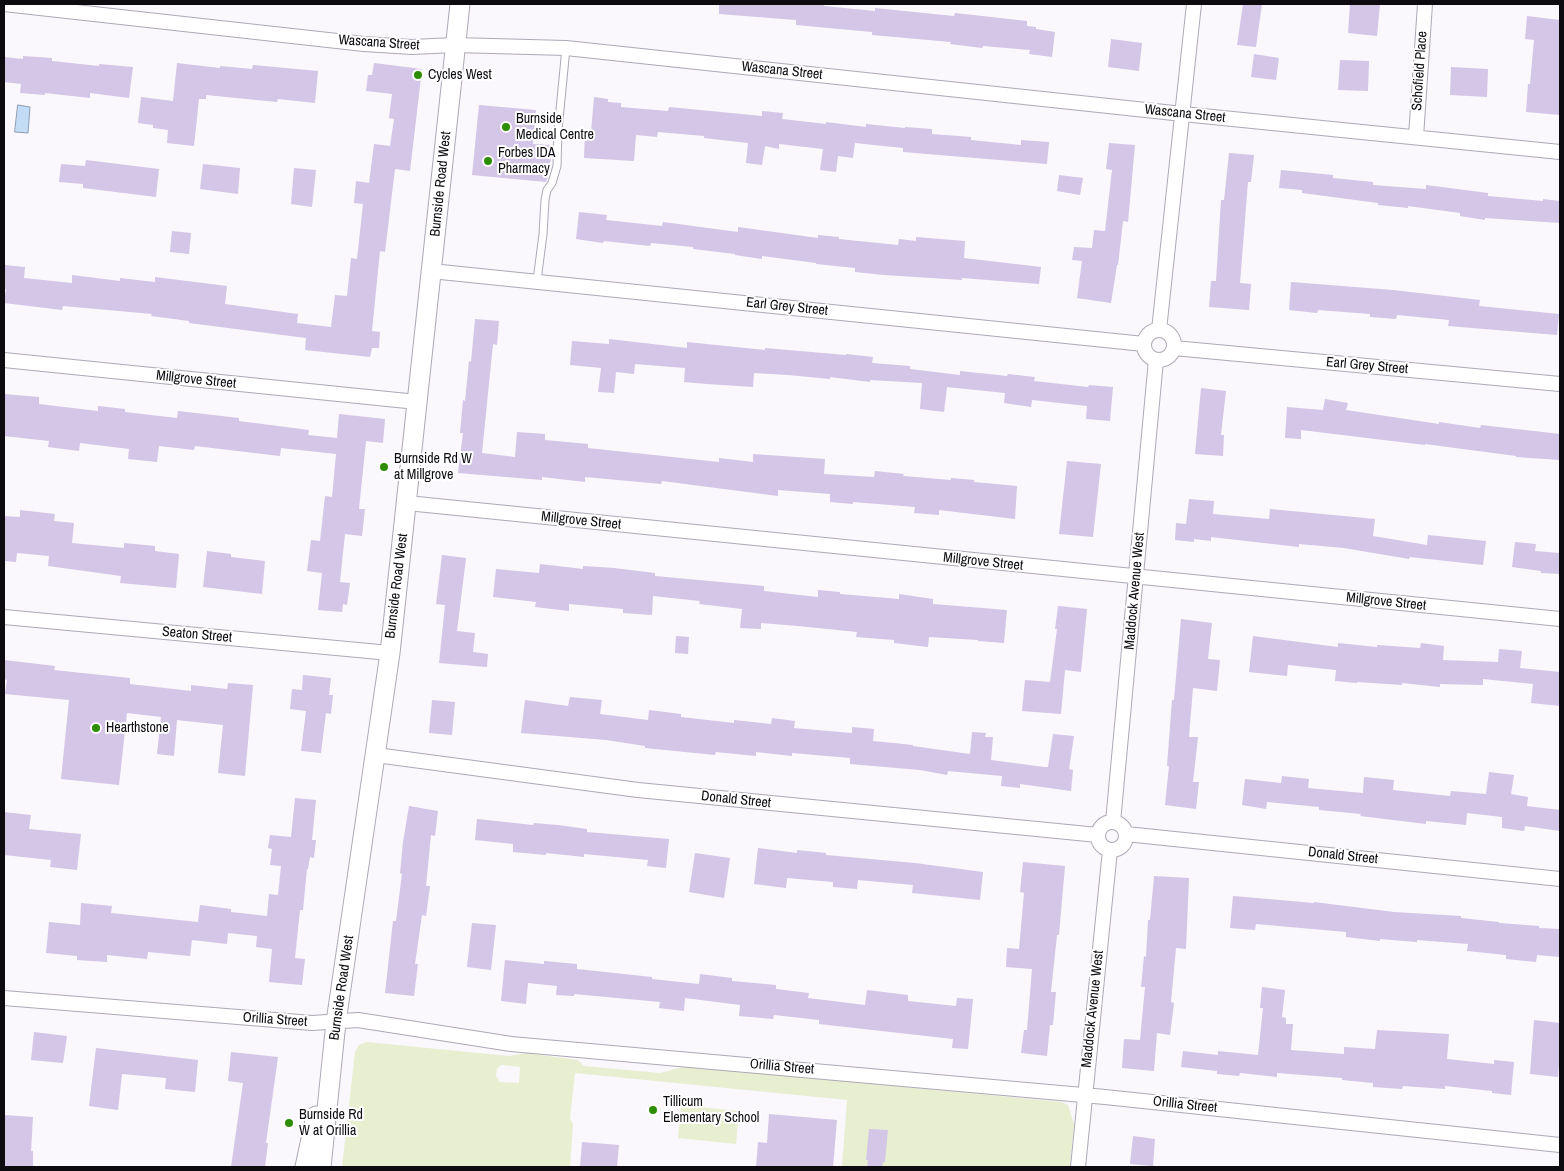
<!DOCTYPE html>
<html>
<head>
<meta charset="utf-8">
<style>
  body { margin:0 }
  #map { position:relative; width:1564px; height:1171px; overflow:hidden; background:#faf7fd; font-family:"Archivo Narrow",sans-serif }
  canvas { display:block }
  .frame { position:absolute; inset:0; border:5px solid #0d0b10; pointer-events:none }
</style>
</head>
<body>
<div id="map">
<canvas width="1564" height="1171"></canvas>
<div class="frame"></div>
</div>
<script>
const ctx = document.querySelector('canvas').getContext('2d');
ctx.lineJoin = 'round';
function paint(path, color) {
  ctx.fillStyle = color;
  ctx.fill(path, 'evenodd');
}
function trace(path, color, width, dash) {
  ctx.strokeStyle = color;
  ctx.lineWidth = width;
  ctx.lineCap = dash ? 'butt' : 'round';
  ctx.setLineDash(dash || []);
  ctx.stroke(path);
}
function write(font, color, halo, rows, align = 'center') {
  ctx.font = font + ' "Archivo Narrow",sans-serif';
  ctx.lineWidth = 4;
  ctx.setLineDash([]);
  ctx.textBaseline = 'middle';
  ctx.strokeStyle = halo;
  ctx.fillStyle = color;
  for (const [text, x, y, turn = 0] of rows) {
    ctx.save();
    ctx.translate(x, y);
    ctx.rotate((+turn || 0) * Math.PI / 180);
    ctx.textAlign = isNaN(turn) ? turn : align;
    if (halo) ctx.strokeText(text, 0, 0);
    ctx.fillText(text, 0, 0);
    ctx.restore();
  }
}
const green = new Path2D(`
  M367,1042L509,1056L526,1053L578,1060L584,1066L660,1073L687,1066L1062,1102L1068,1105L1074,1124L1070,1167H842L847,1100L575,1073L570,1119L573,1124L570,1167H342L355,1052L359,1045ZM501,1065L520,1067L519,1083L500,1082L496,1076L497,1069Z
  M681,1105L739,1111L736,1144L678,1138Z`);
const water = new Path2D(`
  M18,105L30,107L28,133L15,132Z`);
const building = new Path2D(`
  M719,4H824V6L875,11V8L954,16L955,13L1027,21V26L1036,27V29L1055,32L1052,57L1029,54L1030,50L983,46L982,48L950,44L951,42L872,35V32L796,25V20L719,14Z
  M1243,4H1262L1256,47L1237,45Z
  M1350,4H1380L1377,36L1348,33Z
  M1527,16L1560,20V115L1526,112L1528,84H1530L1534,40L1525,39Z
  M1111,39L1142,43L1139,71L1108,67Z
  M1254,54L1279,58L1276,80L1251,77Z
  M23,56L52,58V61L99,66V64L133,67L129,98L90,93V98L45,93V95L20,93L21,84L4,82V57L23,59Z
  M1340,60L1369,61L1368,91L1338,90Z
  M177,63L220,68V66L252,69L253,65L318,71L315,103L278,99L277,102L206,95V99H199L194,146L167,143L168,130L153,128V125L138,123L141,97L173,101Z
  M374,63L422,69L410,171L395,169L385,252L380,251L372,331L380,332L379,348H372L370,357L305,350L306,338L189,323V321L151,316L152,314L63,306L62,310L4,303L6,289H4V265L25,267L24,278L72,283V275L120,281V278L155,282V277L227,286L225,304L298,314L297,323L331,327L335,295L347,296L351,258L357,259L363,204L354,203L356,181L369,183L374,144L390,146L394,119L389,118L392,94L366,91L368,75H372Z
  M1451,67L1488,69L1487,97L1450,95Z
  M594,97L608,99V102L621,103V107L668,111L669,107L762,116V111L783,113L782,119L826,124V122L866,127V124L905,128V127L932,129V134L971,137V140L1021,145V140L1049,142L1047,164L903,152V148L855,143L853,158L838,156L836,172L820,170L823,149L779,144V149L765,146L762,165L746,163L748,143L704,138V136L658,132L657,137L636,135L634,161L584,158L585,132H591Z
  M479,105L536,110L533,144L552,145L549,174L546,182L472,175Z
  M1109,143L1135,145L1128,222L1123,221L1118,265H1117L1111,303L1077,298L1082,261L1072,260L1074,247L1092,248L1094,230L1105,231L1112,170L1106,169Z
  M1229,153L1254,155L1251,182H1248L1240,283L1251,284L1249,310L1209,307L1211,281H1216L1221,200H1224Z
  M86,160L159,169L156,197L83,188V184L59,182L61,164L85,166Z
  M203,164L240,168L238,194L200,189Z
  M294,168L316,170L312,207L291,204Z
  M1281,170L1333,175V178L1373,182V185L1426,189V185L1488,193V196L1543,201V199L1560,201V223L1485,218V220L1460,216V213L1408,206V208L1378,205V203L1302,193V190L1279,188Z
  M1059,175L1083,178L1080,195L1057,191Z
  M579,212L607,215L606,220L662,226L663,222L738,232V227L818,238V235L839,237V239L898,245L899,239L916,241V237L965,241L964,258L1041,267L1039,284L962,278V280L884,275L855,272V268L816,264V263L762,256V259L735,255V254L693,249V247L651,243L650,246L604,241L603,243L576,239Z
  M172,231L191,233L189,254L170,252Z
  M1291,282L1393,290L1480,300L1479,306L1559,314L1557,335L1448,326L1449,320L1397,315L1396,319L1370,317V314L1318,310L1317,313L1289,310Z
  M475,319L499,321L497,345L493,344L482,453L515,457L517,432L545,434V440L588,444V448L719,462V458L753,462V454L825,459L824,474L874,477L875,471L904,474L903,476L951,480V478L974,480V482L1017,486L1015,519L939,510V515L914,513L915,507L853,502V504L830,502V494L778,490V496L662,481L661,484L585,477V482L542,477V480L458,473L463,433H460L463,400L465,401L469,361L471,362Z
  M609,339L687,348V342L765,350V348L846,355V354L873,357L872,363L910,366V369L960,375V371L1007,376L1008,374L1035,377L1034,381L1088,387L1089,385L1113,387L1110,421L1086,419L1087,406L1032,400L1031,407L1004,403L1005,393L947,387L944,412L920,409L922,383L870,380V382L830,377V379L788,375L754,373L753,387L707,384L684,382L685,368L635,364L634,374L616,372L614,393L598,392L601,368L570,365L572,341L609,344Z
  M1201,388L1226,391L1221,435H1224L1223,456L1195,454Z
  M4,394L39,397V404L98,411V406L125,409V412L177,418L178,411L239,418V421L309,430L308,435L337,438L339,414L385,419L383,443L366,441L359,509H365L362,536L345,534L340,582L350,583L347,605L343,604L342,612L318,610L322,573L307,571L311,540L320,541L325,496L332,497L336,454L281,448L280,456L195,446L194,450L159,446L157,462L128,459L129,449L80,443L79,451L48,447L49,441L4,436Z
  M1325,399L1348,403L1346,410L1439,424V422L1480,428L1481,425L1560,434V460L1516,457V456L1425,444V445L1301,430V439L1285,438L1287,407L1323,410Z
  M1067,461L1101,464L1093,537L1059,534Z
  M1189,499L1214,501L1213,514L1269,519L1270,509L1375,519L1373,536L1427,545L1428,535L1486,541L1483,565L1410,557L1409,559L1344,548L1299,544V547L1211,537V541L1194,539V542L1175,540L1176,523L1186,524Z
  M20,510L55,514L54,521L74,523L72,543L124,548V543L155,546V551L179,554L176,588L120,583L121,576L48,566L49,556L17,553L16,562L4,561V516L20,517Z
  M1515,542L1536,544L1535,551L1560,553V574L1541,573V571L1512,567Z
  M207,551L231,554V557L265,561L262,594L203,587Z
  M442,555L466,558L457,631L475,633L473,652L488,654L487,667L439,663L445,605L436,604Z
  M540,564L583,569V566L614,568L655,573V576L764,586V591L818,597V590L840,592V594L899,599V594L933,599V604L1007,610L1004,643L978,641V640L929,637L928,647L894,643V640L856,637L857,632L798,626L761,623V629L740,628L742,609L699,604L700,601L653,596L652,615L623,613V609L569,604V611L535,607L536,602L493,597L496,569L539,573Z
  M1058,606L1087,609L1081,672L1065,670L1061,714L1022,711L1025,680L1050,682L1057,629H1055Z
  M1181,619L1212,623L1208,659L1220,660L1217,691L1193,688L1189,737H1198L1193,782H1199L1196,809L1165,805L1169,766H1167L1172,700H1174Z
  M676,636L689,637L688,654L675,653Z
  M1253,636L1338,647V643L1377,647V645L1420,648L1421,643L1444,646L1443,660L1498,662L1499,649L1522,651L1520,668L1560,672V706L1531,703L1533,684L1483,679V685L1440,684V687L1402,683V685L1357,682V683L1335,681L1336,670L1288,665L1287,676L1249,672Z
  M4,660L55,666L54,670L130,678V684L191,691V685L227,689L228,683L253,685L245,776L218,773L223,725L177,720L174,756L157,754L161,717L127,713L119,785L61,779L69,700L5,694L7,680L4,679Z
  M303,675L331,678L329,695H333L331,714L326,713L321,753L301,751L306,711L290,709L292,689L302,690Z
  M570,697L602,700L600,714L648,720L649,710L681,714V717L734,723V720L771,724L772,718L795,721L794,728L852,733V727L874,729L873,741L913,745V746L970,754L972,732L986,733L985,737H993L991,760L1044,767H1048L1053,734L1074,736L1069,769L1073,770L1071,791L1020,784V788L1001,786L1002,776L948,771L947,775L920,770L850,764V758L792,753V756L756,752V756L716,752L715,755L645,748V746L606,740L521,733L525,700L568,706Z
  M432,700L455,702L452,735L429,733Z
  M1489,772L1514,775L1511,794L1528,797L1527,806L1560,810V831L1525,826L1524,831L1502,828V817L1467,813L1466,825L1426,821V824L1360,816L1361,814L1319,810V807L1267,802L1266,809L1242,805L1245,779L1281,783L1282,776L1309,779L1308,788L1363,793L1364,777L1394,780L1393,790L1450,796L1451,791L1486,794Z
  M295,798L316,800L312,840H316L314,858L310,857L308,869H307L303,910H300L295,958L305,959L302,985L269,982L272,949L256,947L257,936L228,933L227,944L192,940L190,956L148,952L147,959L107,955V962L77,960V956L46,953L49,922L80,925L81,903L112,906L111,913L198,922L200,905L231,909V912L267,916L269,894L278,895L281,866L270,865L272,849L268,848L270,835L291,837Z
  M409,806L438,811L435,836L431,835L426,886H430L426,916L422,915L415,964H418L414,996L385,993L393,921H396L402,874L400,873L403,842Z
  M4,812L31,815L29,829L81,834L77,870L50,867L51,860L4,855Z
  M477,819L533,825L534,823L558,825L587,829V832L669,839L666,868L647,866L648,860L584,854V857L546,853V855L513,852V844L475,840Z
  M758,848L797,853V850L826,853V855L915,863L983,872L980,900L912,893L913,885L858,880L857,889L833,887V882L787,878L786,888L754,884Z
  M695,853L730,858L724,898L689,892Z
  M1023,862L1065,866L1059,935H1057L1051,992H1056L1053,1025H1050L1047,1056L1021,1053L1024,1030H1027L1032,969L1006,967L1007,948L1019,949L1024,893L1020,892Z
  M1154,876L1189,878L1186,949L1176,948L1171,1002L1174,1003L1170,1035L1157,1033L1154,1071L1122,1068L1124,1039L1140,1040L1145,987H1141L1144,956L1146,957L1148,920H1150Z
  M1233,896L1314,903V902L1394,912L1461,916V918L1499,922V923L1539,926V928L1560,929V957L1537,955L1536,962L1506,959V955L1467,951L1468,944L1417,940V942L1380,939V941L1346,937V932L1256,924L1255,930L1230,928Z
  M472,923L496,925L491,970L467,967Z
  M505,960L544,964V961L577,964V969L652,977V979L699,984L700,974L732,978V981L776,985V989L809,993L808,998L865,1005L867,990L908,995V1001L956,1006L957,998L973,999L968,1049L952,1048L953,1039L819,1024V1020L774,1015L773,1019L739,1016L740,1005L685,998L684,1011L659,1008L660,1002L574,994V996L556,995L557,986L528,983L526,1004L501,1001Z
  M1262,987L1285,990L1282,1017L1286,1018V1024H1293L1291,1050L1344,1054V1047L1375,1049L1377,1030L1449,1034L1447,1059L1494,1064V1060L1514,1062L1511,1095L1492,1093V1091L1445,1086V1089L1403,1086L1402,1089L1373,1087V1083L1342,1080V1078L1277,1073V1077L1240,1073L1239,1076L1217,1074V1071L1181,1067L1183,1051L1218,1055V1051L1258,1055L1263,1008H1260Z
  M1534,1020L1560,1023V1051L1558,1077L1530,1074Z
  M34,1032L67,1036L63,1063L31,1060Z
  M96,1048L198,1060L195,1092L165,1089L166,1078L122,1074L118,1110L89,1106Z
  M231,1052L278,1057L266,1143H268L265,1167H231L243,1083L228,1081Z
  M769,1114L837,1120L833,1167H756L758,1142L767,1143Z
  M4,1115L33,1117L31,1151H33V1167H4Z
  M869,1129L888,1130L885,1162H883L882,1167H867L868,1160H866Z
  M1133,1136L1155,1139L1153,1166L1130,1164Z
  M582,1142L619,1145L617,1167H580Z`);
const lane = new Path2D(`
  M537,281L543,234L545,200L547,190L552,183L557,166L558,130L566,48`);
const street = new Path2D(`
  M4,4L364,44L412,47L455,45L566,48L1183,114L1560,152
  M1416,137L1425,4
  M431,271L1144,344
  M1144 345a15 15 0 1 1 30 0a15 15 0 1 1-30 0Z
  M1159,330L1194,4
  M1174,348L1560,384
  M4,360L417,402
  M407,503L1560,619
  M4,617L390,653
  M376,755L638,790L1098,835
  M1098 836a14 14 0 1 1 28 0a14 14 0 1 1-28 0Z
  M1113,822L1156,360
  M1126,834L1560,879
  M4,998L312,1023L358,1020L511,1044L1105,1097L1560,1145
  M1078,1167L1110,850`);
const secondary = new Path2D(`
  M305,1167L316,1116
  M321,1167L336,1022L390,653L460,4`);
const markers = [
  [418,75,5,"#2d8e05"],
  [506,127,5,"#2d8e05"],
  [488,161,5,"#2d8e05"],
  [384,467,5,"#2d8e05"],
  [96,728,5,"#2d8e05"],
  [653,1110,5,"#2d8e05"],
  [289,1123,5,"#2d8e05"]
];
const streetNames = [
  ["Wascana Street",379,43,4],
  ["Wascana Street",782,71,6],
  ["Schofield Place",1420,71,-86],
  ["Wascana Street",1185,114,6],
  ["Burnside Road West",441,184,-84],
  ["Earl Grey Street",787,307,6],
  ["Earl Grey Street",1367,366,5],
  ["Millgrove Street",196,380,6],
  ["Millgrove Street",581,521,6],
  ["Millgrove Street",983,562,6],
  ["Burnside Road West",397,586,-83],
  ["Maddock Avenue West",1135,591,-85],
  ["Millgrove Street",1386,602,6],
  ["Seaton Street",197,635,5],
  ["Donald Street",736,800,6],
  ["Donald Street",1343,856,6],
  ["Burnside Road West",342,988,-82],
  ["Maddock Avenue West",1093,1009,-84],
  ["Orillia Street",275,1020,4],
  ["Orillia Street",782,1067,5],
  ["Orillia Street",1185,1105,6]
];
const poiNames = [
  ["Cycles West",428,75],
  ["Burnside",516,119],
  ["Medical Centre",516,135],
  ["Forbes IDA",498,153],
  ["Pharmacy",498,169],
  ["Burnside Rd W",394,459],
  ["at Millgrove",394,475],
  ["Hearthstone",106,728],
  ["Tillicum",663,1102],
  ["Elementary School",663,1118],
  ["Burnside Rd",299,1115],
  ["W at Orillia",299,1131]
];
paint(green, '#e8efd1');
paint(water, '#c2dcf6');
trace(water, '#8c9db1', 1);
paint(building, '#d3c6e6');
trace(lane, '#aea8b6', 9);
trace(street, '#aea8b6', 16);
trace(secondary, '#aea8b6', 21);
trace(lane, '#fff', 7);
trace(street, '#fff', 14);
trace(secondary, '#fff', 19);
for (const [x, y, r, color] of markers) {
  const dot = new Path2D();
  dot.arc(x, y, r, 0, 2 * Math.PI);
  ctx.fillStyle = color;
  ctx.fill(dot);
  trace(dot, '#fff', 2);
}
write('14px', '#0d0b10', '#fff', streetNames);
write('14px', '#0d0b10', '#fff', poiNames, 'left');
</script>
</body>
</html>
